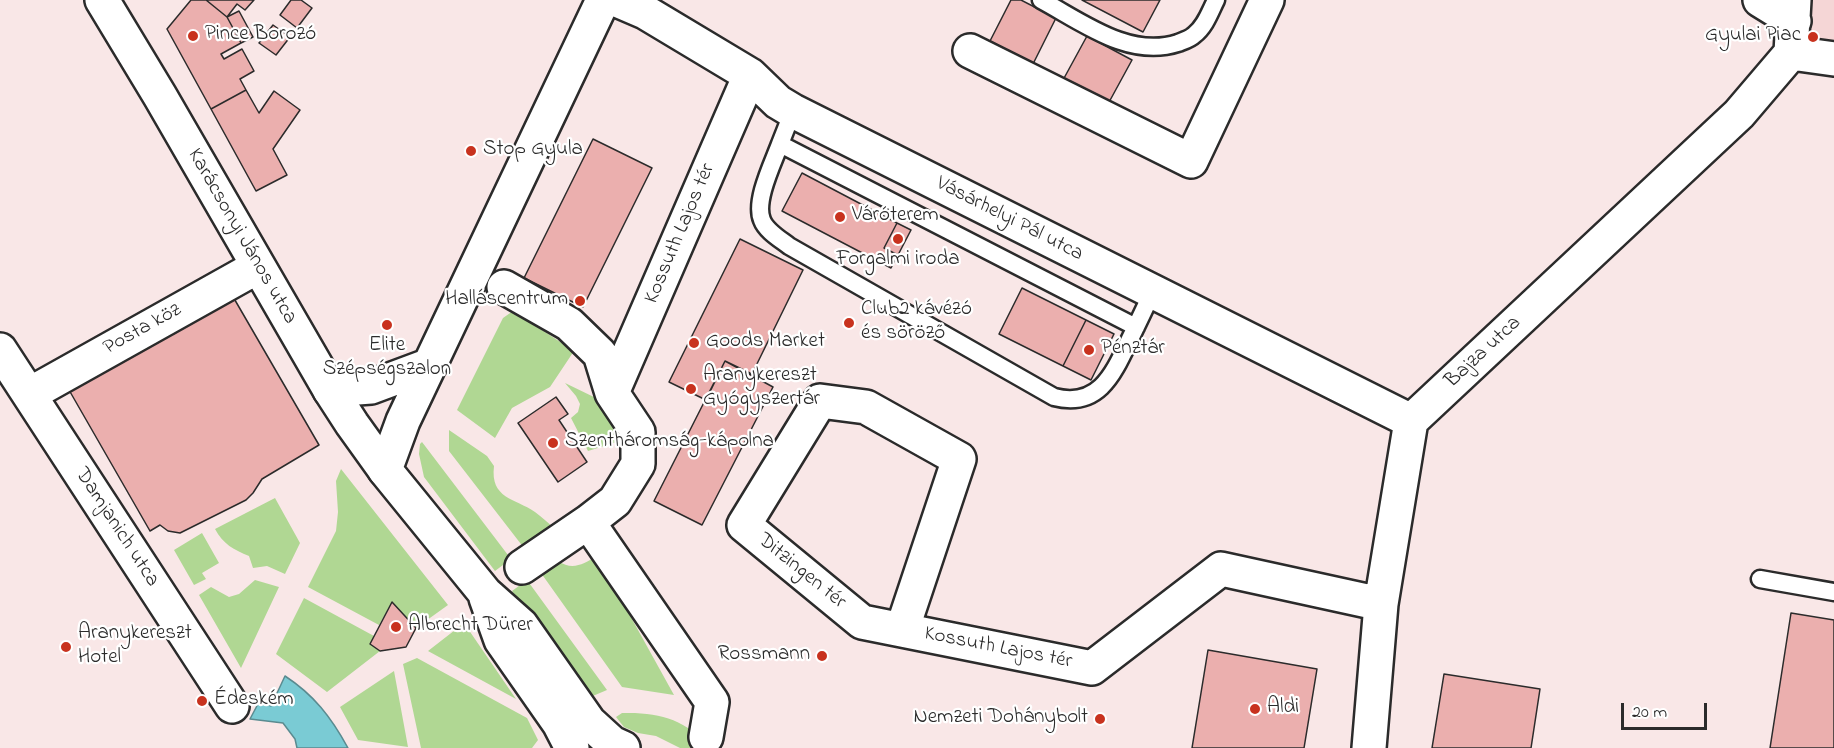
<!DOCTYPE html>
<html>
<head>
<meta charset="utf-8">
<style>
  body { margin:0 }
  #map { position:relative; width:1834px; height:748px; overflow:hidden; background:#f9e7e7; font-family:"Indie Flower",sans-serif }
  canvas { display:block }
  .scale { position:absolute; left:1621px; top:703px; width:86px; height:27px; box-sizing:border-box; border:3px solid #2b2b2b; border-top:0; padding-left:8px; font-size:18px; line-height:21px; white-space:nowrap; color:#2b2b2b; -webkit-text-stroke:4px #fff; paint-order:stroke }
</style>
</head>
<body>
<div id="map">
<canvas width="1834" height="748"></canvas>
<div class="scale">20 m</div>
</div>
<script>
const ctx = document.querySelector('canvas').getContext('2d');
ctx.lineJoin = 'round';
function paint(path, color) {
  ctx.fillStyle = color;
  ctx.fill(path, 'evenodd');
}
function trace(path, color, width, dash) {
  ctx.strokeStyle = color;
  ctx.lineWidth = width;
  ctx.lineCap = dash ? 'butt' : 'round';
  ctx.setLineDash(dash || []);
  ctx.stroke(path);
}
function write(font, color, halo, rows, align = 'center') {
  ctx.font = font + ' "Indie Flower",sans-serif';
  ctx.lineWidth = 4.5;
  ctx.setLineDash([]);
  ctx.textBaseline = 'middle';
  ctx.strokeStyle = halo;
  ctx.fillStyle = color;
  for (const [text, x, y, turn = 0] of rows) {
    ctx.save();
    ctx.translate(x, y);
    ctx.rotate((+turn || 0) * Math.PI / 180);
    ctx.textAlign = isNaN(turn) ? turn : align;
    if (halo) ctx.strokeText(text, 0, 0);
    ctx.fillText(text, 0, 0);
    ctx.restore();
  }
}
const built = new Path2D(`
  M1794,0H1834V59L1791,53Z`);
const green = new Path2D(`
  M513,311L574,351L550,387L512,408L495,438L457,410L503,318Z
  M565,383L598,399L614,418L620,441L588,451L571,418L578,412L580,404L576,396Z
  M449,430L487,456L494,466C490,499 515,498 535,512C542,517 548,523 554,528L524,548L449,451Z
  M422,442L511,559L495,571L424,477L419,454L420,444Z
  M341,469L448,605L416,628L392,602L379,625L308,587L336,531L338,512L336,481Z
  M275,498L300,543L285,574L267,566L253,568L249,556C234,550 223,544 215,529Z
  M202,533L219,563L202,573L206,579L194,585L174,550Z
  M597,556L674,695L622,687L541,573L558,561C573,571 583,564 597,556Z
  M255,580L279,587L241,668L199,595L211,587L229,597L239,594Z
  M527,580L607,690L588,698L512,591Z
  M304,598L374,636L371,644L380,651L327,692L276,654Z
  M464,623L516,699L428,651Z
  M417,658L527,718L538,740L532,748H421L403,664Z
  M394,671L408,747L358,740L340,707Z
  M622,713C660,712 685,719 710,748H680L656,736L638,733L624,727L616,717Z`);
const water = new Path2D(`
  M285,676C314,695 331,717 348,748H297L295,739L283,723L250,719L259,702L271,706Z`);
const building = new Path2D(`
  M191,0H206L227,17L241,43L221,54L224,59L242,49L254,71L240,79L246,90L211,109L167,29Z
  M206,0H254L245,10L237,4L227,17Z
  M291,0H301L312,8L297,28L280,15Z
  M1011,0H1021L1056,18L1033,64L990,41Z
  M1082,0H1160L1143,32Z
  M239,11L253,37L241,43L227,17Z
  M273,25L290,37L276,55L259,43Z
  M1087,36L1132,60L1108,104L1063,80Z
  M246,90L259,113L274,91L300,110L273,149L287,175L256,191L211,109Z
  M593,139L652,168L583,307L524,278Z
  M802,173L897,223L884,248L898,255L891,268L782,211Z
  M897,223L911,230L898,255L884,248Z
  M740,239L803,270L752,374L725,361L706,400L669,382Z
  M1022,288L1086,320L1063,366L999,334Z
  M232,295L319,445L262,479L253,493L246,500L180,533L168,531L160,525L150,531L69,390Z
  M1086,320L1114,334L1091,380L1063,366Z
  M725,361L773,387L702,525L654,501Z
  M556,397L568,414L559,420L587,462L558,482L518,423Z
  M392,602L416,628L406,647L380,651L370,644Z
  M1791,613L1834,620V748H1770Z
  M1208,650L1317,669L1304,748H1192Z
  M1444,674L1540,689L1531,748H1432Z`);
const lane = new Path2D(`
  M1041,0C1082,22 1129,59 1178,43C1183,41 1190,39 1194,35C1205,27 1210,12 1216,0
  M793,111L780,144L1136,327
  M780,144C773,163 754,201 762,220C766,231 780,239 789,246L1054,397C1097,408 1112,377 1128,343C1136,327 1144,310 1152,293
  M1760,579L1834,592`);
const street = new Path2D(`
  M102,0L160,96L330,390L352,424L385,470
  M617,0L645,12L750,75L778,102L793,111L1411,421
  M1760,0L1794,21
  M970,51L1191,161L1267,0
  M1791,53L1794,0
  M1791,53L1834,59
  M504,287L569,324L600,354L612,393L638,432V464L615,501L588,522L522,567
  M0,350L232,706
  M612,393L750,75
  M30,394L257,267
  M820,401L866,407L959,459L902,630L862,622L744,525Z
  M588,522L712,702L706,737
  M902,630L1092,668L1221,569L1381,604
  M1369,748L1381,604L1411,421L1739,114L1791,53`);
const secondary = new Path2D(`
  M603,0L403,421L385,470L485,593L521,625L589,722L612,743L623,748
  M330,390L371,387L430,365
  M486,598L501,640L559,723L572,748`);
const markers = [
  [193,36,6,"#c8321e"],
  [1813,37,6,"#c8321e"],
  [471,151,6,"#c8321e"],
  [840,217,6,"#c8321e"],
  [898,239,6,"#c8321e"],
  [580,301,6,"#c8321e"],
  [849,323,6,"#c8321e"],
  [387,325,6,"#c8321e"],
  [694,343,6,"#c8321e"],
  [1089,350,6,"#c8321e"],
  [691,389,6,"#c8321e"],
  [553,443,6,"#c8321e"],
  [396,627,6,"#c8321e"],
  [66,647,6,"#c8321e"],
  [822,656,6,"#c8321e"],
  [202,701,6,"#c8321e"],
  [1255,709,6,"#c8321e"],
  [1100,719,6,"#c8321e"]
];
const poiNames = [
  ["Pince Borozó",205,36],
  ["Gyulai Piac",1801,37,"right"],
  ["Stop Gyula",483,151],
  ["Váróterem",852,217],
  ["Forgalmi iroda",898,261,"center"],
  ["Halláscentrum",568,301,"right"],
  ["Club2 kávézó",861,311],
  ["és söröző",861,335],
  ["Goods Market",706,343],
  ["Elite",387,347,"center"],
  ["Szépségszalon",387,371,"center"],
  ["Pénztár",1101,350],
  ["Aranykereszt",703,377],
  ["Gyógyszertár",703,401],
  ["Szentháromság-kápolna",565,443],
  ["Albrecht Dürer",408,627],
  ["Aranykereszt",78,635],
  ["Hotel",78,659],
  ["Rossmann",810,656,"right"],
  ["Édeském",214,701],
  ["Aldi",1267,709],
  ["Nemzeti Dohánybolt",1088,719,"right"]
];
const streetNames = [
  ["Vásárhelyi Pál utca",1009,220,27],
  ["Kossuth Lajos tér",681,234,-67],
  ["Karácsonyi János utca",241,237,60],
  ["Posta köz",143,330,-29],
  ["Bajza utca",1484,353,-43],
  ["Damjanich utca",116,528,57],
  ["Ditzingen tér",801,572,39],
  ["Kossuth Lajos tér",998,649,11]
];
paint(built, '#f5d6d6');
paint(green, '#b0d793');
paint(water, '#7acbd4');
trace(water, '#5a8b90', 1.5);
paint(building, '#ebafae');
trace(building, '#2b2b2b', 1.5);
trace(lane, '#2b2b2b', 21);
trace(street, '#2b2b2b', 38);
trace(secondary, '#2b2b2b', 38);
trace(lane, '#fff', 16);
trace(street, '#fff', 33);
trace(secondary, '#fff', 33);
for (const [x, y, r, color] of markers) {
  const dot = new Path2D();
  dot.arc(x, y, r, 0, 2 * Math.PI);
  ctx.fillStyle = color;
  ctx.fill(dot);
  trace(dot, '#fff', 2);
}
write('21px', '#2b2b2b', '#fff', poiNames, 'left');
write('21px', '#2b2b2b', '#fff', streetNames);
</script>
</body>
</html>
